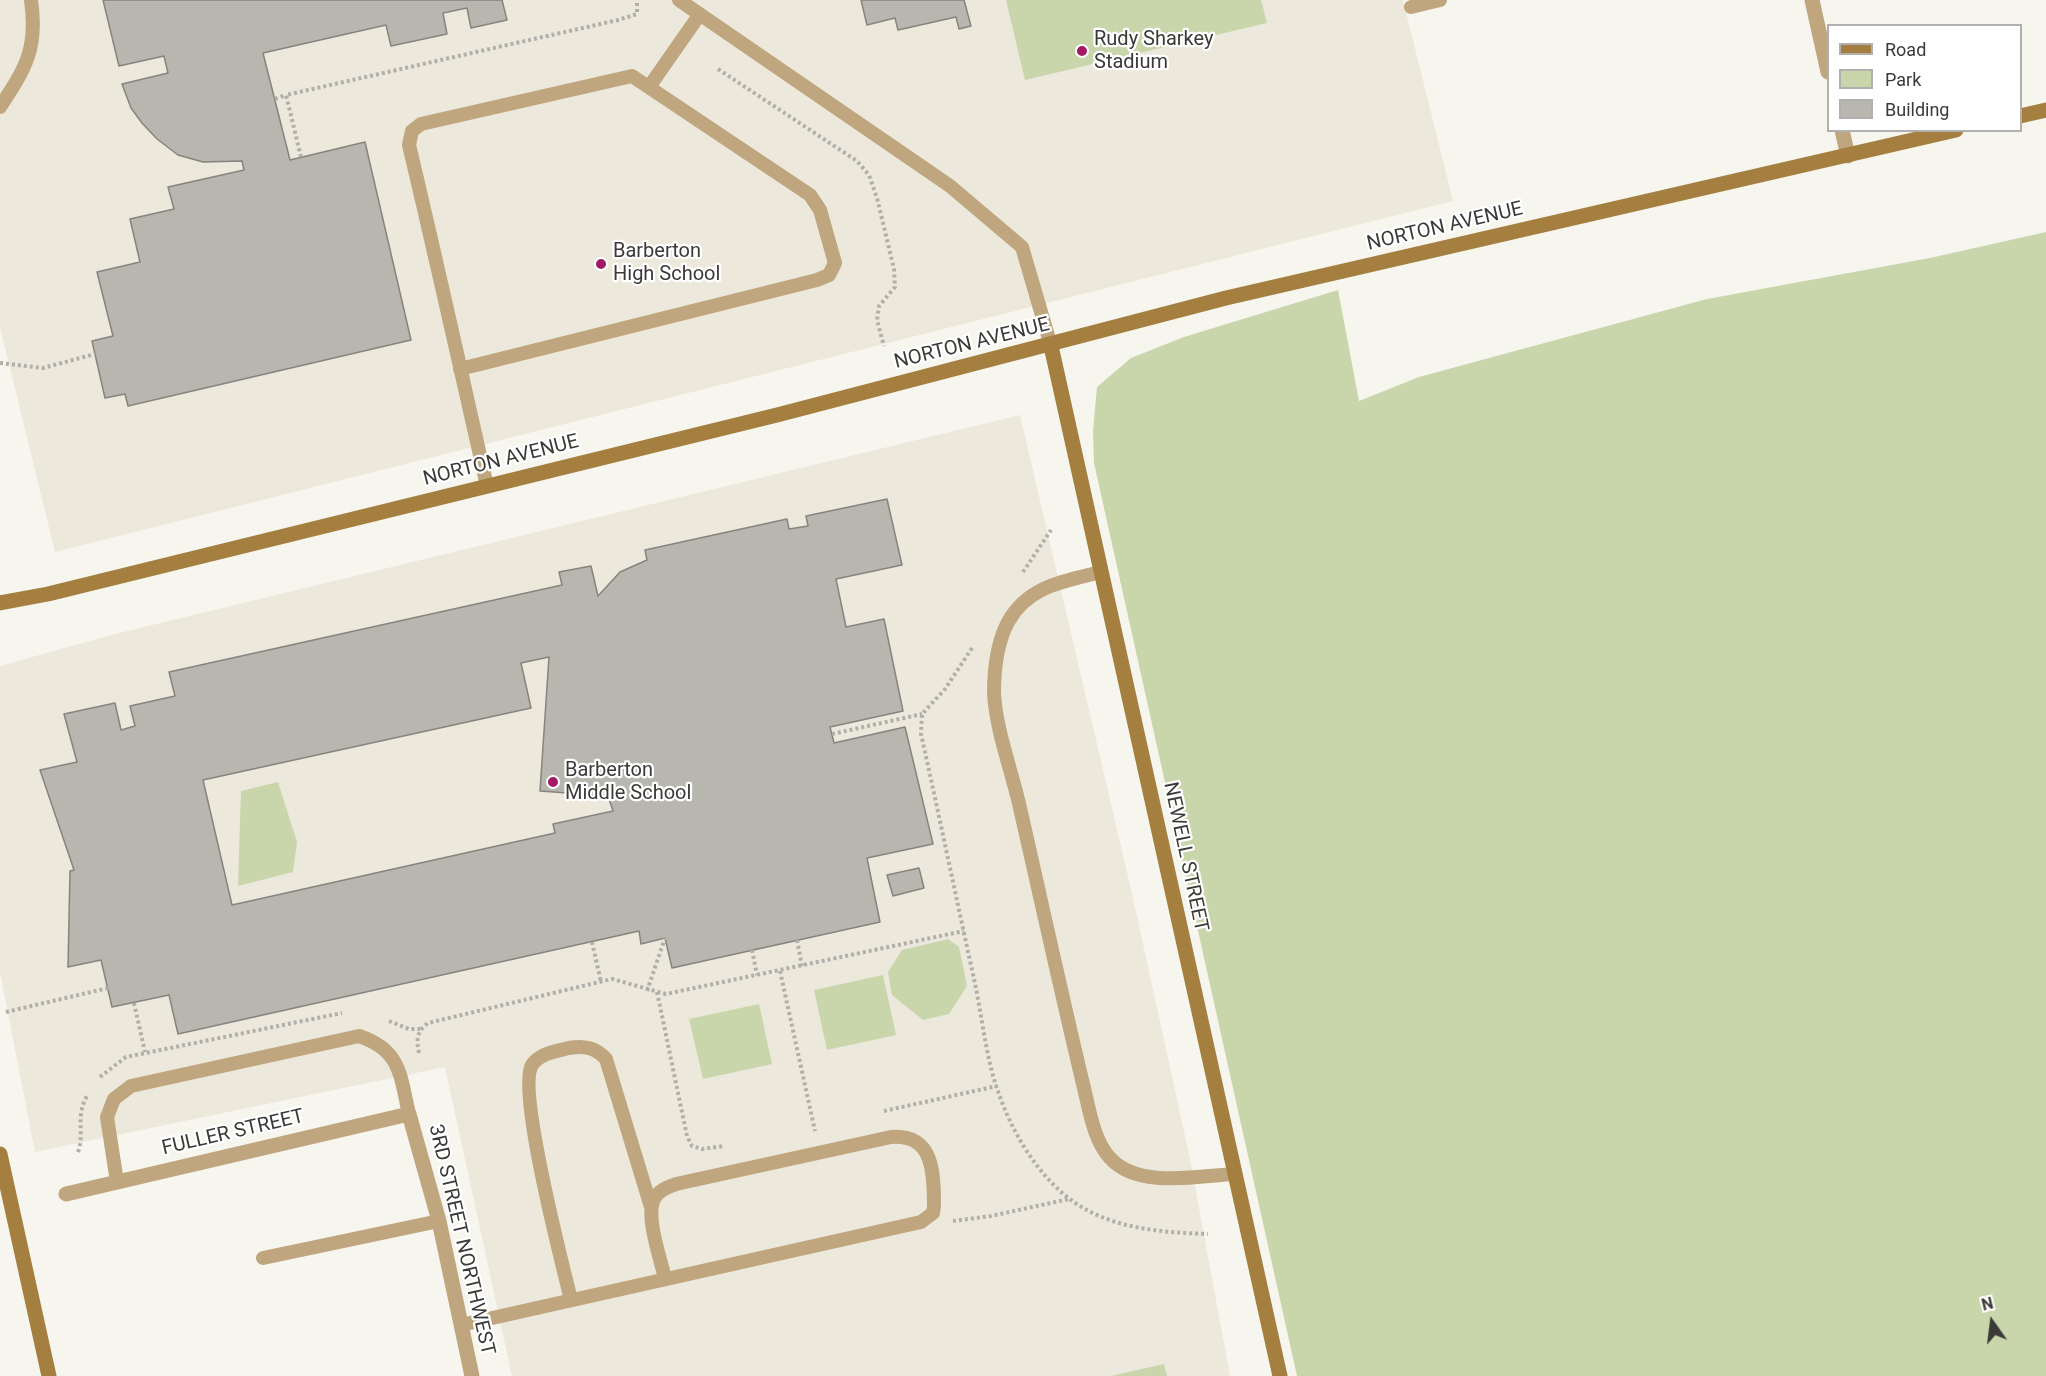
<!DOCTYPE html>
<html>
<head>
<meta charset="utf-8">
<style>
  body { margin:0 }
  #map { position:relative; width:2046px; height:1376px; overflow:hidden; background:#f6f5ee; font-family:Roboto,sans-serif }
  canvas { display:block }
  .legend { position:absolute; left:1827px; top:24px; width:195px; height:108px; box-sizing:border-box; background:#fff; border:2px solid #b1b0af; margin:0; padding:8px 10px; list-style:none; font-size:18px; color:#3b3a38 }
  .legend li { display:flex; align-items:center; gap:12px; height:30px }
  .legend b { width:30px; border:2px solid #b1b0af }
  .north { position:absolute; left:1962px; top:1292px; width:60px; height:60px; -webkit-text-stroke:4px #fff; paint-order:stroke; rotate:346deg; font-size:16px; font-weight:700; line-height:24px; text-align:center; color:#3b3a38 }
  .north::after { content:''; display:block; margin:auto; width:21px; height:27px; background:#3b3a38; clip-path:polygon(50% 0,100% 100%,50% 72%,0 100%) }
</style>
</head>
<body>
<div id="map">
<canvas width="2046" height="1376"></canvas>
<ul class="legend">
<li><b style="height:8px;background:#a47f3f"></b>Road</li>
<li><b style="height:16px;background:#c9d6ab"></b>Park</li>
<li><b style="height:16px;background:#b7b6af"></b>Building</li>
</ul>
<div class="north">N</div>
</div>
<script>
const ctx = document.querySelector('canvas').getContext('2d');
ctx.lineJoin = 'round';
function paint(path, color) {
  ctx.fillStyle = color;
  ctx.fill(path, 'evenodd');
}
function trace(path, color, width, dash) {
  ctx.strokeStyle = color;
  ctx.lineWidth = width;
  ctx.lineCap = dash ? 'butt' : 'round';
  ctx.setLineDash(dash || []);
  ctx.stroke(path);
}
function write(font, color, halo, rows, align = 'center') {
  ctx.font = font + ' Roboto,sans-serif';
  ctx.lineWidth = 4.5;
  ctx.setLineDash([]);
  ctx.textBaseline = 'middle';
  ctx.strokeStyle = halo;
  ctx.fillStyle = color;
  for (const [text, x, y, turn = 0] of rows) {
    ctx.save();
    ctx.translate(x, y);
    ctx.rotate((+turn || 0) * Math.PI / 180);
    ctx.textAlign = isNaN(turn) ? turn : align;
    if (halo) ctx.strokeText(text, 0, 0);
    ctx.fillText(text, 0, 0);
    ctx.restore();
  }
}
const built = new Path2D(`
  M0,0H1403L1453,201L55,552L0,327Z
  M1020,415L1133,898L1190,1159L1230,1376H512L445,1067L35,1152L0,972V666L115,634Z`);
const green = new Path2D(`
  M1006,0H1261L1267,23L1025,80Z
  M2046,232V1376H1297L1094,463L1093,431L1097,387L1131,358L1184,337L1338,290L1359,401L1419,377L1707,299L1930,258Z
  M278,782L297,842L293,872L238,886L241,791Z
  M948,939L959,947L967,986L949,1014L923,1020L892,995L888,972L902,950Z
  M883,975L896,1035L827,1050L814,990Z
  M759,1004L772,1064L703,1079L689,1019Z
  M1164,1364L1167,1376H1111Z`);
const building = new Path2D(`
  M103,0H502L507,20L471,28L467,8L443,13L447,34L391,46L386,25L263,53L290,160L365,142L411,340L128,406L125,394L105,398L92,341L113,336L97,272L140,262L130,219L174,209L168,187L244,170L242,161L203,162L178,155L157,139L142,123L131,108L122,84L168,73L164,56L119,66Z
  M861,0H964L971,26L959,29L956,17L898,30L895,18L867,25Z
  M887,499L902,565L836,579L846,627L884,619L903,711L830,727L834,743L905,727L933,844L867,858L880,922L672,968L665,938L641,944L639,931L178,1034L169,995L112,1007L101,960L68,967L70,871L74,870L40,770L77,762L64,714L115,703L121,730L135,726L130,706L175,696L169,672L562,585L559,572L591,566L598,596L620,572L647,560L645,550L787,519L789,529L808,526L806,516ZM549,657L540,791L608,796L613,811L553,824L555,833L232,905L203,780L531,708L521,663Z
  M919,868L924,888L893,896L887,875Z`);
const path = new Path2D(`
  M718,69L857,161L869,175L877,198L894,269L895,287L879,306L877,320L884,346
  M275,99L286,95
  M301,157L286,95L618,20L637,14V0
  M0,363L43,368L95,354
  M1023,572L1051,530
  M972,648L945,689L922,714L921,734C939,815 956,897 974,979C982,1015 986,1060 999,1094C1011,1129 1032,1165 1059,1190C1100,1228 1154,1232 1208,1234
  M832,734L922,714
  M797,940L802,966
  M592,942L601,982
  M752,950L757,975
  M780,971L815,1131
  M647,991L665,938
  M657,992L687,1136L692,1146L702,1149L724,1146
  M134,1003L145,1052
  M6,1012L108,988
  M389,1021L409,1029H420
  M419,1053C416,1040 417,1031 428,1023L612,979L666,994L964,931
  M100,1077L126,1057L342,1013
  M884,1111L997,1086
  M78,1152C85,1133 75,1117 87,1096
  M953,1221L991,1216L1069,1199`);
const lane = new Path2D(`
  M679,0L950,186L1022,247L1051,346
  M1411,7L1440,0
  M649,87L700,14
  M0,107C26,68 38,48 31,0
  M460,369L817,280L829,275L835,263L820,210L810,195L632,76L421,124L412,131L409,145C436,258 461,372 487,486
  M1101,572C1064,581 1028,586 1008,622C997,643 994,669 994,693C996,731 1012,771 1020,808C1041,900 1061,992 1083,1084C1089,1107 1093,1140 1110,1158C1138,1189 1197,1176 1234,1174
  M117,1182L107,1117L114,1099L131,1086L359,1036C401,1050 400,1075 409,1114
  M263,1258L439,1221
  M571,1300C562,1263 517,1089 532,1065C540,1053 557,1051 569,1048C585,1045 596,1048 606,1059L651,1207
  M461,1325L921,1222L933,1213L934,1206C934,1171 933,1134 891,1137L676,1184C669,1187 661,1189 656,1196C643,1212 661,1259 665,1279`);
const street = new Path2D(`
  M1812,0L1828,72
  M1842,130L1848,156
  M66,1194L409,1114L439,1221L472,1376`);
const secondary = new Path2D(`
  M2020,116L2046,110
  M1051,346L1280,1376
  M0,603L48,594L777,415L1226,298L1956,130
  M0,1154L49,1376`);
const markers = [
  [1082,51,6,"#a21964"],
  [601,264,6,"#a21964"],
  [553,782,6,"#a21964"]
];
const poiNames = [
  ["Rudy Sharkey",1094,40],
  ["Stadium",1094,63],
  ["Barberton",613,252],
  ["High School",613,275],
  ["Barberton",565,771],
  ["Middle School",565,794]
];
const streetNames = [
  ["NORTON AVENUE",1445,227,-13],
  ["NORTON AVENUE",972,344,-14],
  ["NORTON AVENUE",501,461,-14],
  ["NEWELL STREET",1185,857,78],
  ["FULLER STREET",233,1133,-13],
  ["3RD STREET NORTHWEST",461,1240,77]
];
paint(built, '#ece9dc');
paint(green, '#c9d6ab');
paint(building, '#b7b6af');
trace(building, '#85847e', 1.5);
trace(path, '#b0afaa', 4, [3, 3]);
trace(lane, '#bfa67e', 14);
trace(street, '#bfa67e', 15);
trace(secondary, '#a47f3f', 15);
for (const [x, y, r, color] of markers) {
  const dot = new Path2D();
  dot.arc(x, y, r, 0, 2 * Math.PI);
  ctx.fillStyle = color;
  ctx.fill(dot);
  trace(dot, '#fff', 2);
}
write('20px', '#3b3a38', '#fff', poiNames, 'left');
write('20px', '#3b3a38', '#fff', streetNames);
</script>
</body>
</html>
